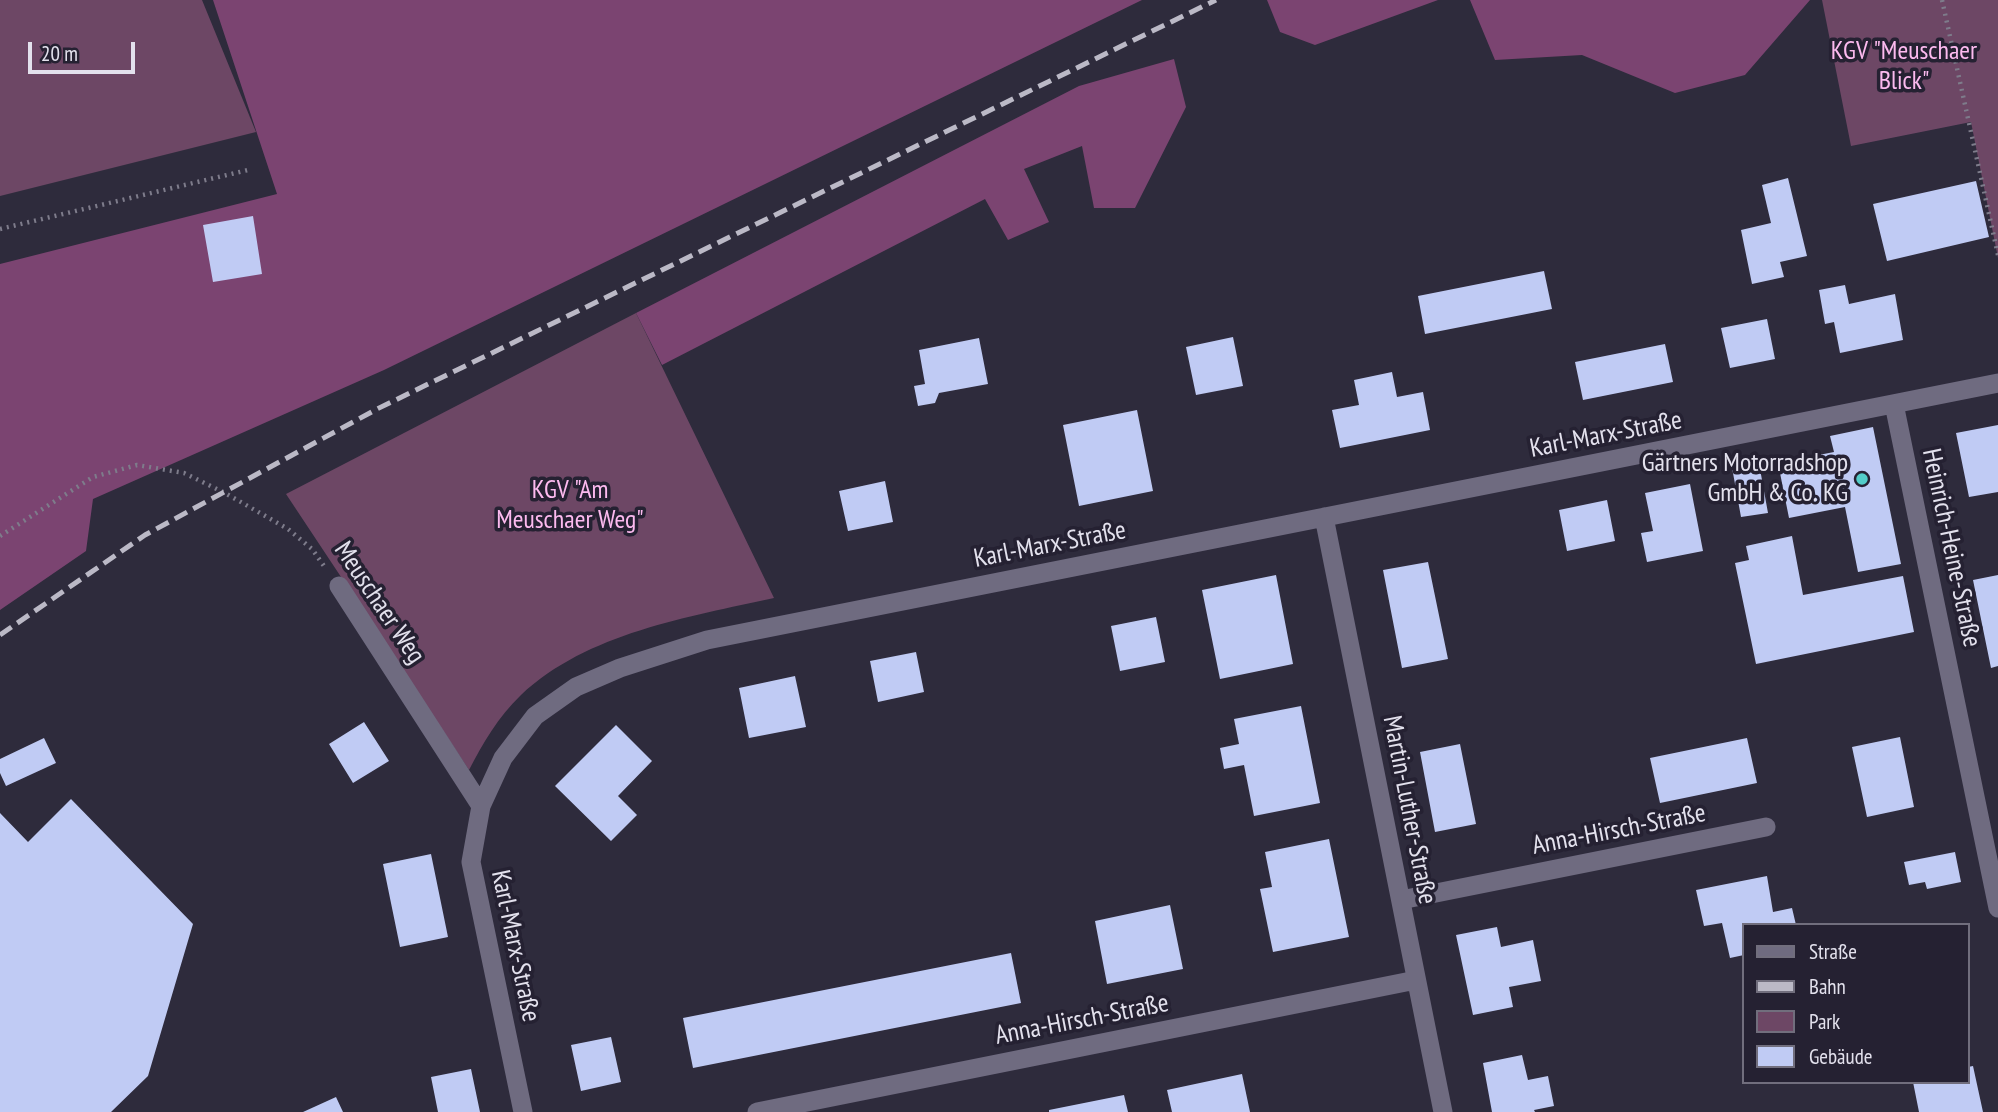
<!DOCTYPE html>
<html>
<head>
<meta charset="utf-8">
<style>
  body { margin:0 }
  #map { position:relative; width:1998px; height:1112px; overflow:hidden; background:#2e2b3c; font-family:"PT Sans Narrow",sans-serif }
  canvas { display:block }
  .legend { position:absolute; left:1742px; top:923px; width:228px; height:161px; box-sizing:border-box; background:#252132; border:2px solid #716e7d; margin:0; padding:9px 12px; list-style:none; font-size:21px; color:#e3e1ed }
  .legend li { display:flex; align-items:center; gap:14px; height:35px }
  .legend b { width:35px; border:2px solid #716e7d }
  .scale { position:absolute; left:28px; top:42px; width:107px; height:32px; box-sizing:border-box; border:4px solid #e3e1ed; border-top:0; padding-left:9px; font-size:21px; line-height:24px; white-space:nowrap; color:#e3e1ed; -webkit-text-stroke:5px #252132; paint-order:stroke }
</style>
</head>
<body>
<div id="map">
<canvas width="1998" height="1112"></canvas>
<ul class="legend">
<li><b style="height:9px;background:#6f6b80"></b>Straße</li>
<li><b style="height:9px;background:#bbb9c6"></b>Bahn</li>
<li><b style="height:19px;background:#6d4765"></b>Park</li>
<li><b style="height:19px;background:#c0cbf4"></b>Gebäude</li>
</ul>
<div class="scale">20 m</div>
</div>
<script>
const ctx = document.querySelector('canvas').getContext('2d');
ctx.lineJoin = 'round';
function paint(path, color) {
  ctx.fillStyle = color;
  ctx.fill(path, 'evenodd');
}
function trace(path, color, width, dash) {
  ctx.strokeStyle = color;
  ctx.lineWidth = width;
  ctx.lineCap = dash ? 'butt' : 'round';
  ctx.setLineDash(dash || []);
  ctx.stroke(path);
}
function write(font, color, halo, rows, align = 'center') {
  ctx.font = font + ' "PT Sans Narrow",sans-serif';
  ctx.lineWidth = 7;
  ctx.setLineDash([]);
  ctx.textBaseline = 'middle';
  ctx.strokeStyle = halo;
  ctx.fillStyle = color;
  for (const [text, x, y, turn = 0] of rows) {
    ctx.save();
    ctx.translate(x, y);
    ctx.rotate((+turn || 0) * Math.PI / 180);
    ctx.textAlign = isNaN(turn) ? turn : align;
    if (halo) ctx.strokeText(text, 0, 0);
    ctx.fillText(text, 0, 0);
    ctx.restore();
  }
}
const green = new Path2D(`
  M0,0H202L256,132L0,196Z
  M1822,0H1998V258L1971,122L1851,146Z
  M636,313L774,598C688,617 587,633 521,695C498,717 483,743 469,770L286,494Z`);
const forest = new Path2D(`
  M213,0H1142L384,370L93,499L86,551L0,610V264L277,194Z
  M1267,0H1438L1315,45L1280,32Z
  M1470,0H1810L1745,75L1675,93L1582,55L1495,60Z
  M1174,59L1186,107L1135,208H1094L1082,146L1024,169L1049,222L1008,240L985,199L662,365L636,313L1079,86Z`);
const building = new Path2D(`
  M1788,178L1807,256L1780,262L1784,277L1752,284L1741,230L1771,223L1762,185Z
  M1976,181L1989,237L1887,261L1873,204Z
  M253,216L262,274L213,282L203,225Z
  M1544,271L1552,309L1425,334L1418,296Z
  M1845,285L1849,304L1895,294L1903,340L1840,353L1834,322L1825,324L1819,290Z
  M1767,319L1775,359L1730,368L1721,328Z
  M1233,337L1243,386L1196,395L1186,347Z
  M979,338L988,384L939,393L935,403L918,406L914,386L925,384L919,350Z
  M1665,344L1673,382L1583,400L1575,362Z
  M1392,372L1397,397L1423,392L1430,430L1340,448L1332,410L1359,405L1354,380Z
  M1137,410L1153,491L1079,506L1063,425Z
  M1998,425V492L1969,497L1956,433Z
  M1873,427L1901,564L1858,572L1845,507L1789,518L1778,463L1834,452L1830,436Z
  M1758,458L1768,513L1741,517L1731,462Z
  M885,481L893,522L848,531L839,491Z
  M1690,484L1703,551L1647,562L1641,533L1653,531L1645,493Z
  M1607,500L1615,541L1567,551L1559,510Z
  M1792,536L1803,595L1903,576L1914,632L1756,664L1735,563L1749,560L1746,546Z
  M1428,562L1448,659L1402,668L1383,570Z
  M1276,575L1293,664L1220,679L1202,590Z
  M1998,575V666L1991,668L1973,580Z
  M1156,617L1165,662L1120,671L1111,626Z
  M916,652L924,692L878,702L870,661Z
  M795,676L806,727L749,738L739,688Z
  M1301,706L1320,803L1254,816L1244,765L1224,769L1220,748L1239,744L1234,719Z
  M364,722L389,761L353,783L329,744Z
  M616,725L652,761L618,796L637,815L611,841L555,786Z
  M1900,737L1914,807L1867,817L1852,747Z
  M44,738L56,763L6,786L0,773V759Z
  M1747,738L1757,783L1660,803L1650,758Z
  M1460,744L1476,824L1435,832L1420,752Z
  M71,799L193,924L148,1076L111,1112H0V813L28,842Z
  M1329,839L1349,937L1273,952L1260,889L1272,887L1265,852Z
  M1955,852L1961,882L1927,889L1925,882L1909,885L1904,862Z
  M431,854L448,937L400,947L383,864Z
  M1767,876L1773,912L1792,908L1796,925H1744V955L1730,958L1722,923L1704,926L1696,890Z
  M1170,905L1183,969L1107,984L1095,921Z
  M1497,927L1501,947L1533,940L1541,981L1509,987L1513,1007L1473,1015L1456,935Z
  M1011,953L1021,1003L693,1068L683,1018Z
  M611,1037L621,1082L581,1091L571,1045Z
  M1522,1055L1528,1080L1548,1076L1554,1106L1534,1110L1535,1112H1492L1483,1063Z
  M1973,1066L1983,1112H1919L1913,1082H1968V1067Z
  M471,1069L480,1112H438L431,1077Z
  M1242,1074L1250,1112H1172L1167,1090Z
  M1124,1095L1128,1112H1049V1110Z
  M336,1097L343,1112H303Z`);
const path = new Path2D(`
  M1942,0L1998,255
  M0,229L248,170
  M0,536L93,477L137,465L184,473L225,493L288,529L312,549L324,566`);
const minor = new Path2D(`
  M1894,404L1998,908
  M1324,517L1443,1112
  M339,586L481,806
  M1401,900L1766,827
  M523,1112L471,862L481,806L503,758L535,716L576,687L620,668L707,640L1998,383
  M757,1112L1416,980`);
const rail = new Path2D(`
  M0,635L145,535L377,409L1216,0`);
const markers = [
  [1862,479,7,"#53cdc9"]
];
const parkNames = [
  ["KGV \"Meuschaer",1904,52],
  ["Blick\"",1904,82],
  ["KGV \"Am",570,491],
  ["Meuschaer Weg\"",570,521]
];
const streetNames = [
  ["Karl-Marx-Straße",1606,435,-11],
  ["Karl-Marx-Straße",1050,545,-11],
  ["Heinrich-Heine-Straße",1951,548,78],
  ["Meuschaer Weg",379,603,56],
  ["Martin-Luther-Straße",1409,810,79],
  ["Anna-Hirsch-Straße",1619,830,-11],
  ["Karl-Marx-Straße",515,946,78],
  ["Anna-Hirsch-Straße",1082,1020,-11]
];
const poiNames = [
  ["Gärtners Motorradshop",1848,464],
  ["GmbH & Co. KG",1848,494]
];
paint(green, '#6d4765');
paint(forest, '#7b4471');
paint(building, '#c0cbf4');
trace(path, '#7e7c8b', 4.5, [2, 5]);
trace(minor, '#6f6b80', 19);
trace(rail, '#bbb9c6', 5, [14, 7]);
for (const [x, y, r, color] of markers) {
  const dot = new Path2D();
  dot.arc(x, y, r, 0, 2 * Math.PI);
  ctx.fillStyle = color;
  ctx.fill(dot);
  trace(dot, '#252132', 2.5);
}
write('26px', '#fcbaef', '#252132', parkNames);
write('26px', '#e3e1ed', '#252132', streetNames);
write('26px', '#e3e1ed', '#252132', poiNames, 'right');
</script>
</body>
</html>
